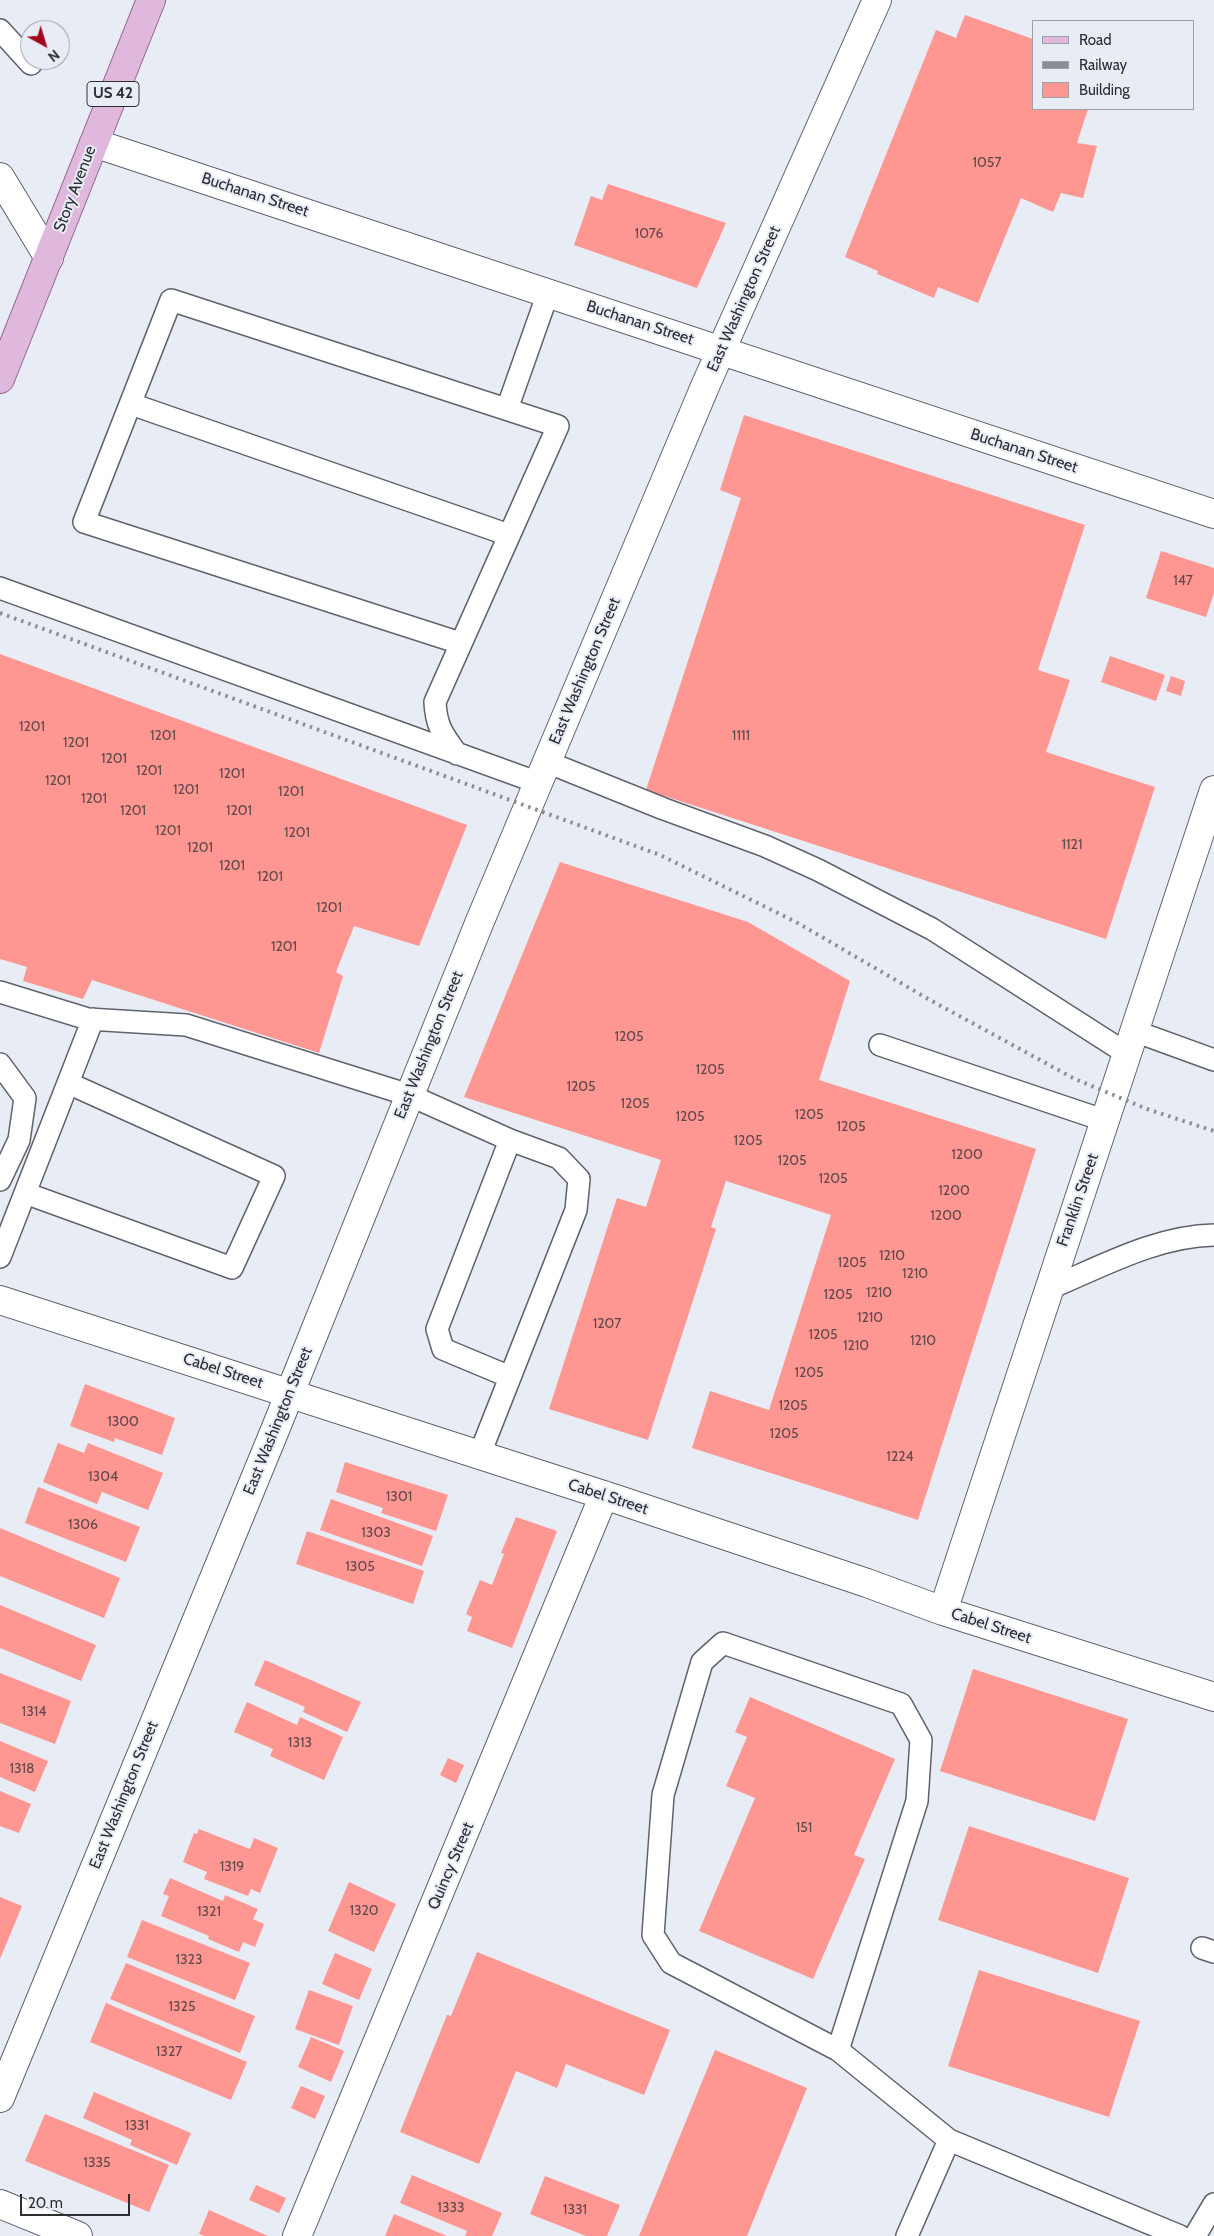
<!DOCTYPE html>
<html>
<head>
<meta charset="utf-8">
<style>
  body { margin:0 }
  #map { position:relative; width:1214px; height:2236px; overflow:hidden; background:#e8ecf5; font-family:Cabin,sans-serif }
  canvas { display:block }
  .legend { position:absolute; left:1032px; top:20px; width:162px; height:90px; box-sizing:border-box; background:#e8ecf5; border:1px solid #9da0a7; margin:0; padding:6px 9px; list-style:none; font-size:15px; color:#2d2e32 }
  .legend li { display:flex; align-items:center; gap:10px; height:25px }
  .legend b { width:25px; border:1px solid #9da0a7 }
  .north { position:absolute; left:20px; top:20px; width:50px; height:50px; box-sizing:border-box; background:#e8ecf5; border:1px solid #9da0a7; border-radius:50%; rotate:141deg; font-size:14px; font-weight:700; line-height:20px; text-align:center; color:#2d2e32 }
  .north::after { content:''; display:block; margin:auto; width:18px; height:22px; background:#a3081e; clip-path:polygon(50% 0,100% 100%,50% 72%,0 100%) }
  .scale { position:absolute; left:20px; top:2194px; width:110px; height:22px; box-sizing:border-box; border:2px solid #2d2e32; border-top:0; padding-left:6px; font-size:15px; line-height:18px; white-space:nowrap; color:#2d2e32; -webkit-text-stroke:4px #e8ecf5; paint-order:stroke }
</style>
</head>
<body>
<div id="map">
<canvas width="1214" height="2236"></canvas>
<ul class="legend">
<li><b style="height:6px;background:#e1b8dd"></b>Road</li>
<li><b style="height:6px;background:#8b8e94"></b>Railway</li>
<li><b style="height:14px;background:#fe9692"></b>Building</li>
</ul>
<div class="north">N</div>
<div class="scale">20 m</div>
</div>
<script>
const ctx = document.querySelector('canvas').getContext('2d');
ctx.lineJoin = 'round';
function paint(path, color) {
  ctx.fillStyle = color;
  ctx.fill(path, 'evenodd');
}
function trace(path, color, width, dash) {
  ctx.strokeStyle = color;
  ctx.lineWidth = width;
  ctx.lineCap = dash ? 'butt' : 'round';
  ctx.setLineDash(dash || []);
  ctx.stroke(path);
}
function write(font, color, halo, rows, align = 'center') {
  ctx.font = font + ' Cabin,sans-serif';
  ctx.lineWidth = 4;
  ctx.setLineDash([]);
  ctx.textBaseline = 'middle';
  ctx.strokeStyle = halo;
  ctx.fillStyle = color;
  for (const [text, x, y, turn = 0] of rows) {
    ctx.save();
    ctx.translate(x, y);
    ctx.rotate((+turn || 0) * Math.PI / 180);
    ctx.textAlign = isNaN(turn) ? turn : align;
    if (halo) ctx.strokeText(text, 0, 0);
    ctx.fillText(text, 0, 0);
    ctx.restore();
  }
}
const building = new Path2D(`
  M965,15L1033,39V109H1088L1077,143L1097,146L1083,198L1061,193L1053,212L1021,198L978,303L938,287L934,298L877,274L878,271L845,257L936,30L956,38Z
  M608,184L726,223L697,288L574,245L591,196L602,200Z
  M744,415L1085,525L1038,670L1070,680L1046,752L1155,787L1106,939L646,790L741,498L720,490Z
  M1161,551L1214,568V593L1206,617L1146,598Z
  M0,654L467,825L419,946L354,926L336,972L343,976L319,1053L92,980L83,999L23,981L27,967L0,959Z
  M1110,656L1165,675L1156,701L1101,682Z
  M1171,676L1185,681L1181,696L1166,691Z
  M560,862L748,922L850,981L819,1080L1036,1149L918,1520L692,1448L710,1391L769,1410L831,1215L726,1181L711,1227L716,1229L648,1440L549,1409L617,1198L646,1207L661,1160L464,1097Z
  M85,1384L175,1418L162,1455L115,1438L114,1442L70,1426Z
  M58,1443L84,1453L88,1443L163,1473L148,1510L102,1492L97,1504L43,1482Z
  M345,1462L448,1495L436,1531L381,1513L383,1508L336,1492Z
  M38,1487L140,1527L126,1562L25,1523Z
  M331,1499L433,1536L422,1566L320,1530Z
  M516,1517L557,1531L512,1648L467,1631L472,1617L466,1614L480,1580L492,1585L504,1554L501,1553Z
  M0,1528L120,1578L104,1618L0,1576Z
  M307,1531L424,1571L413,1604L296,1564Z
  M0,1605L96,1645L81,1681L0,1648Z
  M265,1660L361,1702L347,1732L303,1712L305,1707L254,1685Z
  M973,1669L1128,1719L1095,1821L940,1771Z
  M0,1673L71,1701L55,1744L0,1723Z
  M750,1697L895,1759L854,1855L865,1859L813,1979L699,1931L755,1798L726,1786L747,1737L735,1732Z
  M247,1702L297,1725L300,1717L343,1737L324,1780L270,1756L273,1749L234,1732Z
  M0,1741L48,1761L35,1792L0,1777Z
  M448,1758L464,1765L456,1783L440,1775Z
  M0,1791L31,1804L19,1833L0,1826Z
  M969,1826L1129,1878L1098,1973L938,1920Z
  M199,1829L250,1849L254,1838L278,1848L260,1893L251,1889L248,1896L204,1879L207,1872L183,1862L194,1833L197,1834Z
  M170,1878L223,1901L225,1895L258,1909L253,1919L264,1924L255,1947L243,1942L239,1952L208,1939L209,1936L161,1916L169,1896L163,1894Z
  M349,1882L396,1904L374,1952L328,1931Z
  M0,1897L22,1906L0,1959Z
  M142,1920L250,1963L235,2000L127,1957Z
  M477,1952L670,2030L644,2095L566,2064L557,2088L516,2071L479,2164L400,2132L447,2015L451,2016Z
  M335,1953L372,1969L359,2000L322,1984Z
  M126,1963L255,2016L240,2053L110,1999Z
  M979,1970L1140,2021L1109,2117L948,2066Z
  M309,1990L353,2006L339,2045L295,2029Z
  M106,2003L247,2062L231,2100L90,2042Z
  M311,2037L344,2051L331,2082L298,2067Z
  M715,2050L807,2088L747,2236H639Z
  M301,2086L325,2096L315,2119L291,2108Z
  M94,2092L191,2133L177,2165L130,2145L132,2140L83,2118Z
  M45,2114L169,2165L149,2212L25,2161Z
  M412,2175L502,2213L492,2236H465L467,2231L400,2203Z
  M545,2176L620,2205L607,2236H586L530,2214Z
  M256,2185L286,2198L279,2213L249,2200Z
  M209,2210L268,2236H204L199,2234Z
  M394,2214L447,2236H385Z`);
const lane = new Path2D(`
  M0,30L31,64
  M131,404L509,535
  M507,409L548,293
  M0,588L539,783
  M457,754C443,735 436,726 435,702L558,426L171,300L84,522L460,643
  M547,762L664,809L765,846L818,870L932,929L1129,1055
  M0,992L88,1019L186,1025L409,1095L510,1140L559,1158L579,1179L576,1210L479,1456
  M1137,1032L1214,1060
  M880,1045L1106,1121
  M0,1064L25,1098L19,1140L0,1180
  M510,1140L437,1329L443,1349L510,1377
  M25,1193L232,1268L274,1176L68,1083
  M0,1257L93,1019
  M1048,1289C1101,1267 1156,1236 1214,1235
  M1202,1948L1214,1952
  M838,2050L671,1963L653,1935L663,1795L702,1662L723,1643L901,1704L921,1740L917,1801L838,2050L949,2140
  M907,2236L949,2140L1180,2236
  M1195,2236L1214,2204`);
const street = new Path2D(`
  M94,143L1214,514
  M0,177L49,258
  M0,1300L619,1500L867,1583L943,1611L1214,1697
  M943,1611C1033,1337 1126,1064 1214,790
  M0,2098L275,1430L480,921L706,384L877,0
  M0,2204L78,2236
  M297,2236L604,1495`);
const primary = new Path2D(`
  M0,379L151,0`);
const rail = new Path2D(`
  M0,613L660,855L796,922L930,1000L1075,1079L1147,1109L1214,1131`);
const numberNames = [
  ["1057",987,163],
  ["1076",649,234],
  ["147",1183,581],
  ["1201",32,727],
  ["1201",163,736],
  ["1111",741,736],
  ["1201",76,743],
  ["1201",114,759],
  ["1201",149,771],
  ["1201",232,774],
  ["1201",58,781],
  ["1201",186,790],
  ["1201",291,792],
  ["1201",94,799],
  ["1201",133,811],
  ["1201",239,811],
  ["1201",168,831],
  ["1201",297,833],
  ["1121",1072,845],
  ["1201",200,848],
  ["1201",232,866],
  ["1201",270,877],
  ["1201",329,908],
  ["1201",284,947],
  ["1205",629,1037],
  ["1205",710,1070],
  ["1205",581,1087],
  ["1205",635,1104],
  ["1205",809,1115],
  ["1205",690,1117],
  ["1205",851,1127],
  ["1205",748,1141],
  ["1200",967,1155],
  ["1205",792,1161],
  ["1205",833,1179],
  ["1200",954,1191],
  ["1200",946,1216],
  ["1210",892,1256],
  ["1205",852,1263],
  ["1210",915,1274],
  ["1210",879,1293],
  ["1205",838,1295],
  ["1210",870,1318],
  ["1207",607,1324],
  ["1205",823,1335],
  ["1210",923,1341],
  ["1210",856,1346],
  ["1205",809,1373],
  ["1205",793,1406],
  ["1300",123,1422],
  ["1205",784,1434],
  ["1224",900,1457],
  ["1304",103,1477],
  ["1301",399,1497],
  ["1306",83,1525],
  ["1303",376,1533],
  ["1305",360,1567],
  ["1314",34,1712],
  ["1313",300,1743],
  ["1318",22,1769],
  ["151",804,1828],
  ["1319",232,1867],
  ["1320",364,1911],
  ["1321",209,1912],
  ["1323",189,1960],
  ["1325",182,2007],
  ["1327",169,2052],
  ["1331",137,2126],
  ["1335",97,2163],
  ["1333",451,2208],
  ["1331",575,2210]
];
const shields = [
  [113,94,52]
];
const shieldNames = [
  ["US 42",113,94]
];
const streetNames = [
  ["Story Avenue",75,189,-69],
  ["Buchanan Street",255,195,18],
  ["East Washington Street",744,299,-66],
  ["Buchanan Street",640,323,18],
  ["Buchanan Street",1024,451,18],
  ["East Washington Street",585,671,-67],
  ["East Washington Street",429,1045,-68],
  ["Franklin Street",1078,1200,-71],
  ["Cabel Street",223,1371,18],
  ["East Washington Street",278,1421,-68],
  ["Cabel Street",608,1497,18],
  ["Cabel Street",991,1626,18],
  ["East Washington Street",124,1795,-68],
  ["Quincy Street",451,1866,-67]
];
paint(building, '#fe9692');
trace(lane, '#5f636b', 24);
trace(street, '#5f636b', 30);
trace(primary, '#956892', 30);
trace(lane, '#fff', 21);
trace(street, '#fff', 28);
trace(primary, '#e1b8dd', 28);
trace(rail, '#8b8e94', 4, [2.5, 5]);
write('14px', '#61484a', null, numberNames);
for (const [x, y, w] of shields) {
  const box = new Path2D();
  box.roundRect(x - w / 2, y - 12.5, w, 25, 4);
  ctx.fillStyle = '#e8ecf5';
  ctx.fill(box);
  trace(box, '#2d2e32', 1);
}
write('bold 15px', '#2d2e32', null, shieldNames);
write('16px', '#2d2e32', '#e8ecf5', streetNames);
</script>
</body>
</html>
